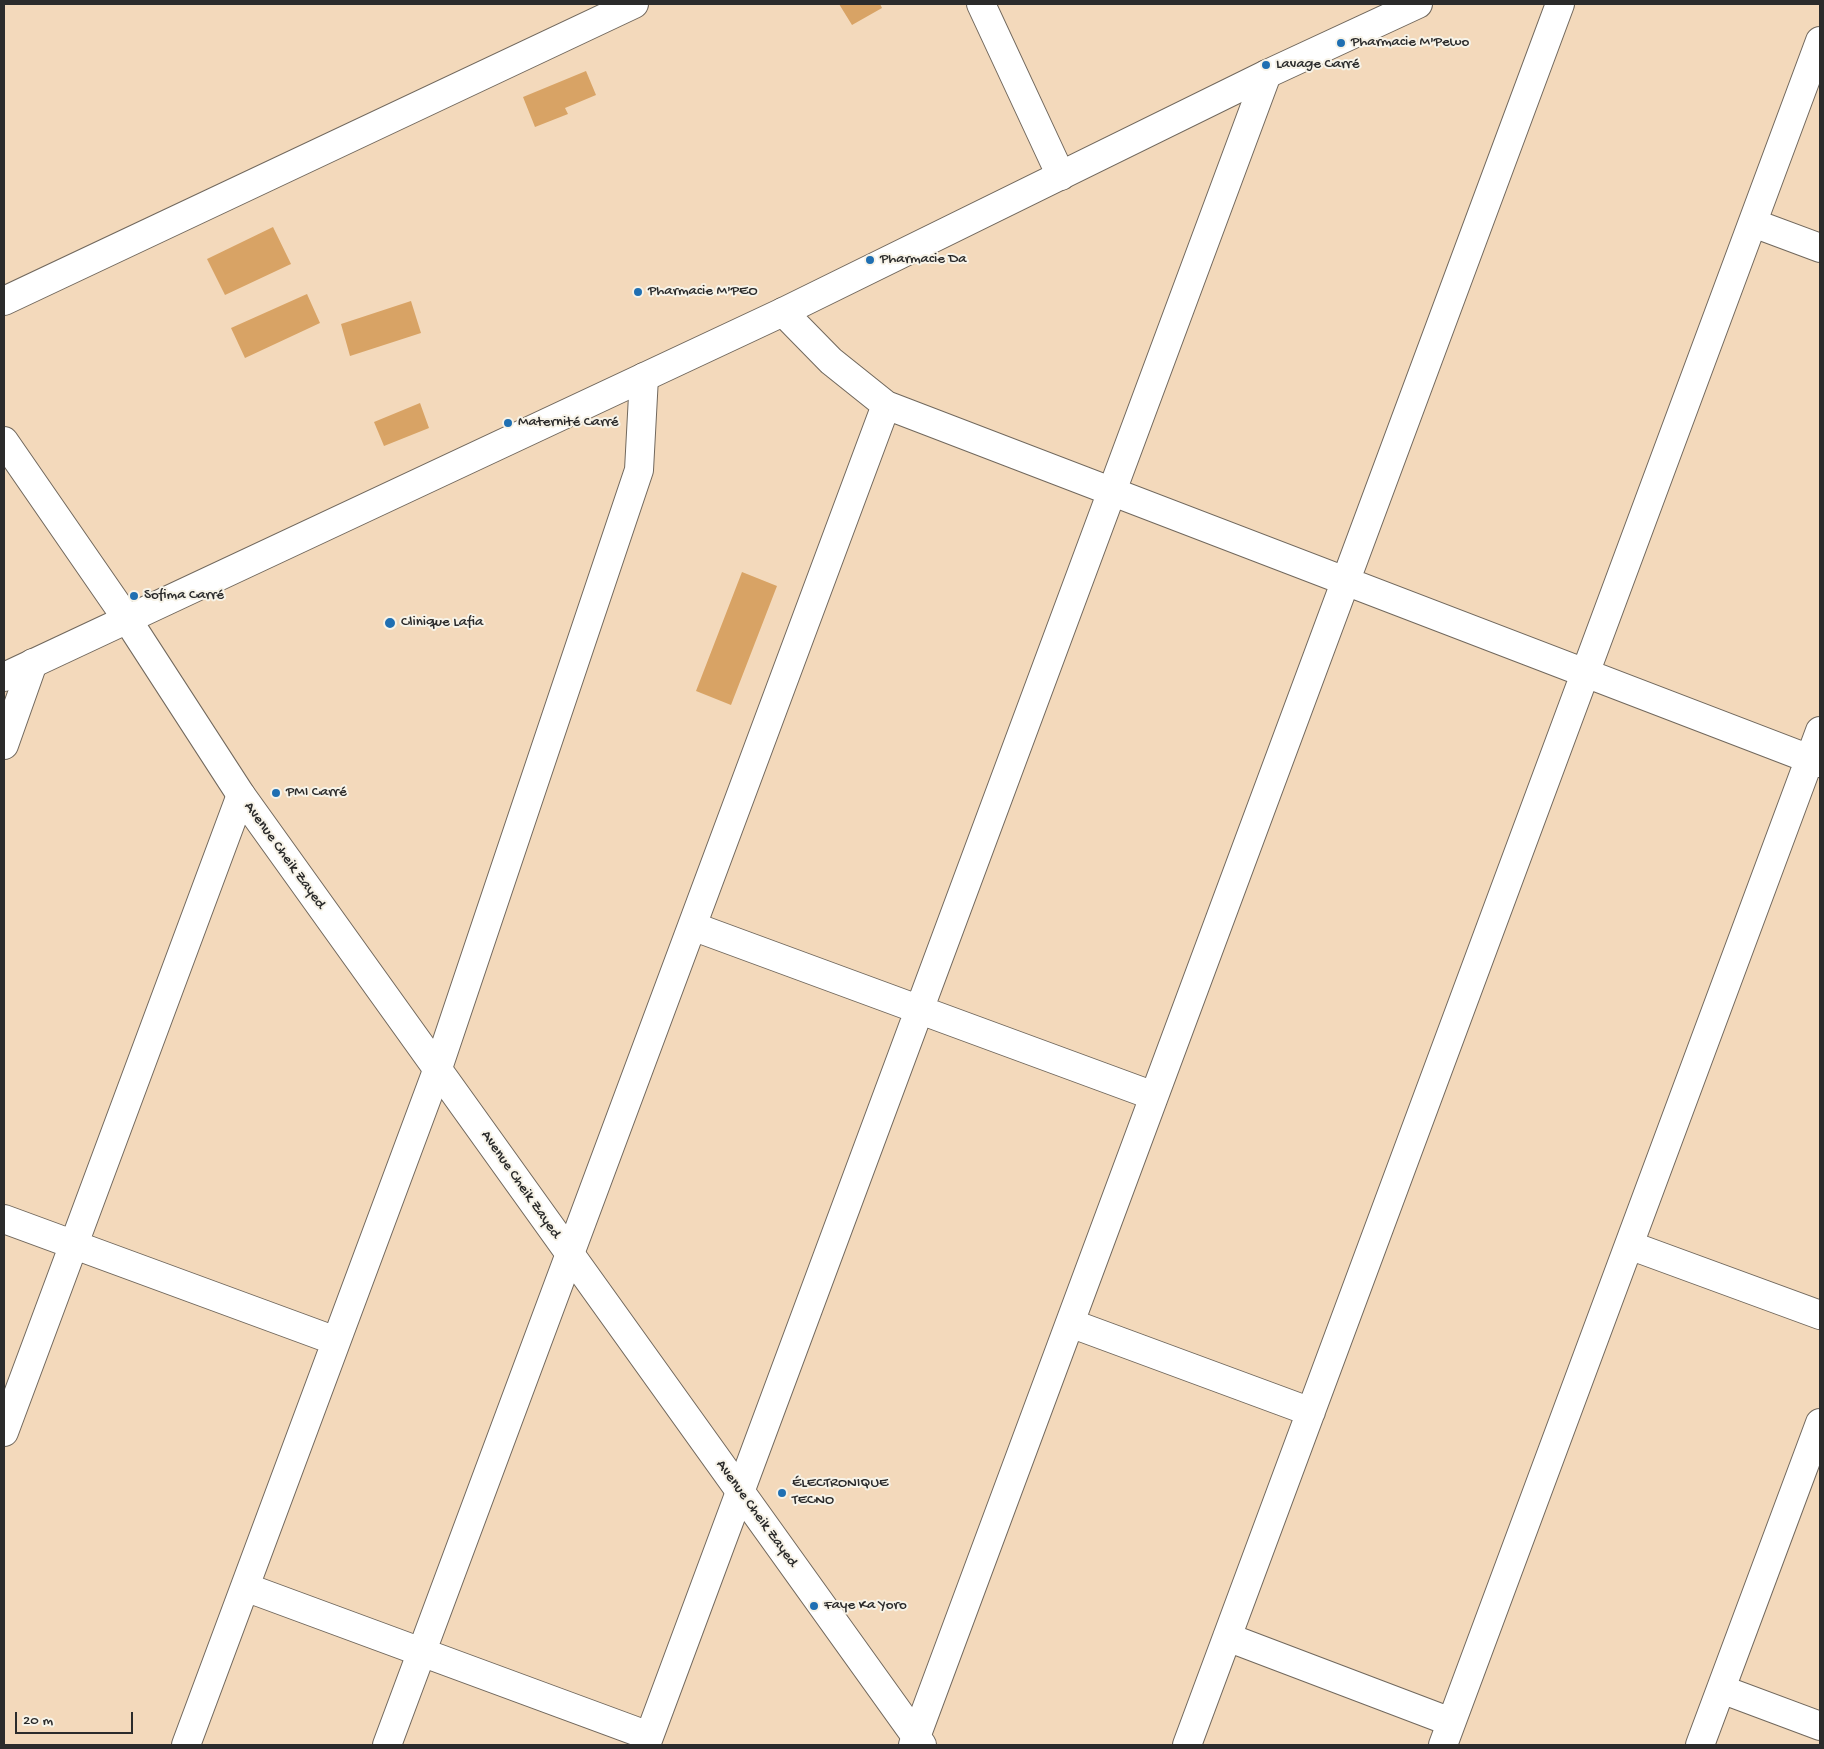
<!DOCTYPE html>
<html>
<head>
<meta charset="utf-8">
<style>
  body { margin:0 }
  #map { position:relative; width:1824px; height:1749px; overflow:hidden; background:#f3d9bb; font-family:"Gochi Hand",sans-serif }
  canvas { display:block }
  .frame { position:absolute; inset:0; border:5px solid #2b2b2b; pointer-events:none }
  .scale { position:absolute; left:15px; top:1712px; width:118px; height:22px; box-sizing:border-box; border:2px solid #2b2b2b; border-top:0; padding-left:6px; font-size:15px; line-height:18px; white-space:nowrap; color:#2b2b2b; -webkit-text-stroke:4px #f7f3e8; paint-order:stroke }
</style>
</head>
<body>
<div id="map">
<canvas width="1824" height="1749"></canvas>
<div class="frame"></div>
<div class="scale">20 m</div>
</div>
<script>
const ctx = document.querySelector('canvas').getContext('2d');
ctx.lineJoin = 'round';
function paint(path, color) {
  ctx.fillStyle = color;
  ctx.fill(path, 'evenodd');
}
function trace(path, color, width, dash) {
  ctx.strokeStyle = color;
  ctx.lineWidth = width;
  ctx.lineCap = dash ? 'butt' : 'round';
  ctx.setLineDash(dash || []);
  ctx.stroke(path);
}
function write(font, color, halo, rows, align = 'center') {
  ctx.font = font + ' "Gochi Hand",sans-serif';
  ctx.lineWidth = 4;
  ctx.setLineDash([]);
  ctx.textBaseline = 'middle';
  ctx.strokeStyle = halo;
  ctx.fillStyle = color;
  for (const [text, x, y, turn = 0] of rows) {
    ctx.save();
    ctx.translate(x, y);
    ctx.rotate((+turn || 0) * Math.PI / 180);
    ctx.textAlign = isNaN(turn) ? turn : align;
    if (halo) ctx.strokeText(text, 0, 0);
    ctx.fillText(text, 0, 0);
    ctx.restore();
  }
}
const building = new Path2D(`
  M839,4H880L882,8L852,25Z
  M586,71L596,95L565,108L568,114L535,127L523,97Z
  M273,227L291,264L225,295L207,259Z
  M307,294L320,323L245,358L231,328Z
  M411,301L421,333L350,356L341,324Z
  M420,403L429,428L384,446L374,422Z
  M742,572L777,586L731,705L696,691Z`);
const street = new Path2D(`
  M981,4L1061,176
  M1753,223L1820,248
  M4,301L634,4
  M783,312L831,361L886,405L1820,763
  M4,745L33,663
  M692,926L1154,1096
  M4,1219L336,1341
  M1629,1245L1820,1315
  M1070,1323L1311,1412
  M4,1432L241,795
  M245,1587L649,1736
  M1227,1637L1451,1722
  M1721,1689L1820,1726
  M186,1745L438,1068L639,470L644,377
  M387,1745L886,405
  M646,1745L1267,74
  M913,1745L1560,4
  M1187,1745L1820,41
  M1443,1745L1820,731
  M1700,1745L1820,1423`);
const secondary = new Path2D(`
  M4,441L127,619L241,795L922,1745
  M4,677L783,312L1267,74L1418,4`);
const markers = [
  [1341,43,5,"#1f6fb2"],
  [1266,65,5,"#1f6fb2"],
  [870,260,5,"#1f6fb2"],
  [638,292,5,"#1f6fb2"],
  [508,423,5,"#1f6fb2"],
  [134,596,5,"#1f6fb2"],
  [390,623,6,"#1f6fb2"],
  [276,793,5,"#1f6fb2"],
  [782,1493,5,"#1f6fb2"],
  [814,1606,5,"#1f6fb2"]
];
const poiNames = [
  ["Pharmacie M'Pewo",1351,43],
  ["Lavage Carré",1276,65],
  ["Pharmacie Da",880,260],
  ["Pharmacie M'PEO",648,292],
  ["Maternité Carré",518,423],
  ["Sofima Carré",144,596],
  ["Clinique Lafia",401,623],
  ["PMI Carré",286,793],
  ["ÉLECTRONIQUE",792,1484],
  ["TECNO",792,1501],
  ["Faye Ka Yoro",824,1606]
];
const streetNames = [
  ["Avenue Cheik Zayed",284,856,54],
  ["Avenue Cheik Zayed",520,1185,55],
  ["Avenue Cheik Zayed",756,1514,54]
];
paint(building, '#d8a365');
trace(street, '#71685d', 30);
trace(secondary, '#71685d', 30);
trace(street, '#fff', 28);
trace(secondary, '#fff', 28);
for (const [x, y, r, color] of markers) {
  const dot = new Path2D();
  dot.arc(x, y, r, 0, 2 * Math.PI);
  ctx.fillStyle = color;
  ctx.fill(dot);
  trace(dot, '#f7f3e8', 2);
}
write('15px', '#2b2b2b', '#f7f3e8', poiNames, 'left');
write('15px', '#2b2b2b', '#f7f3e8', streetNames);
</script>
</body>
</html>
